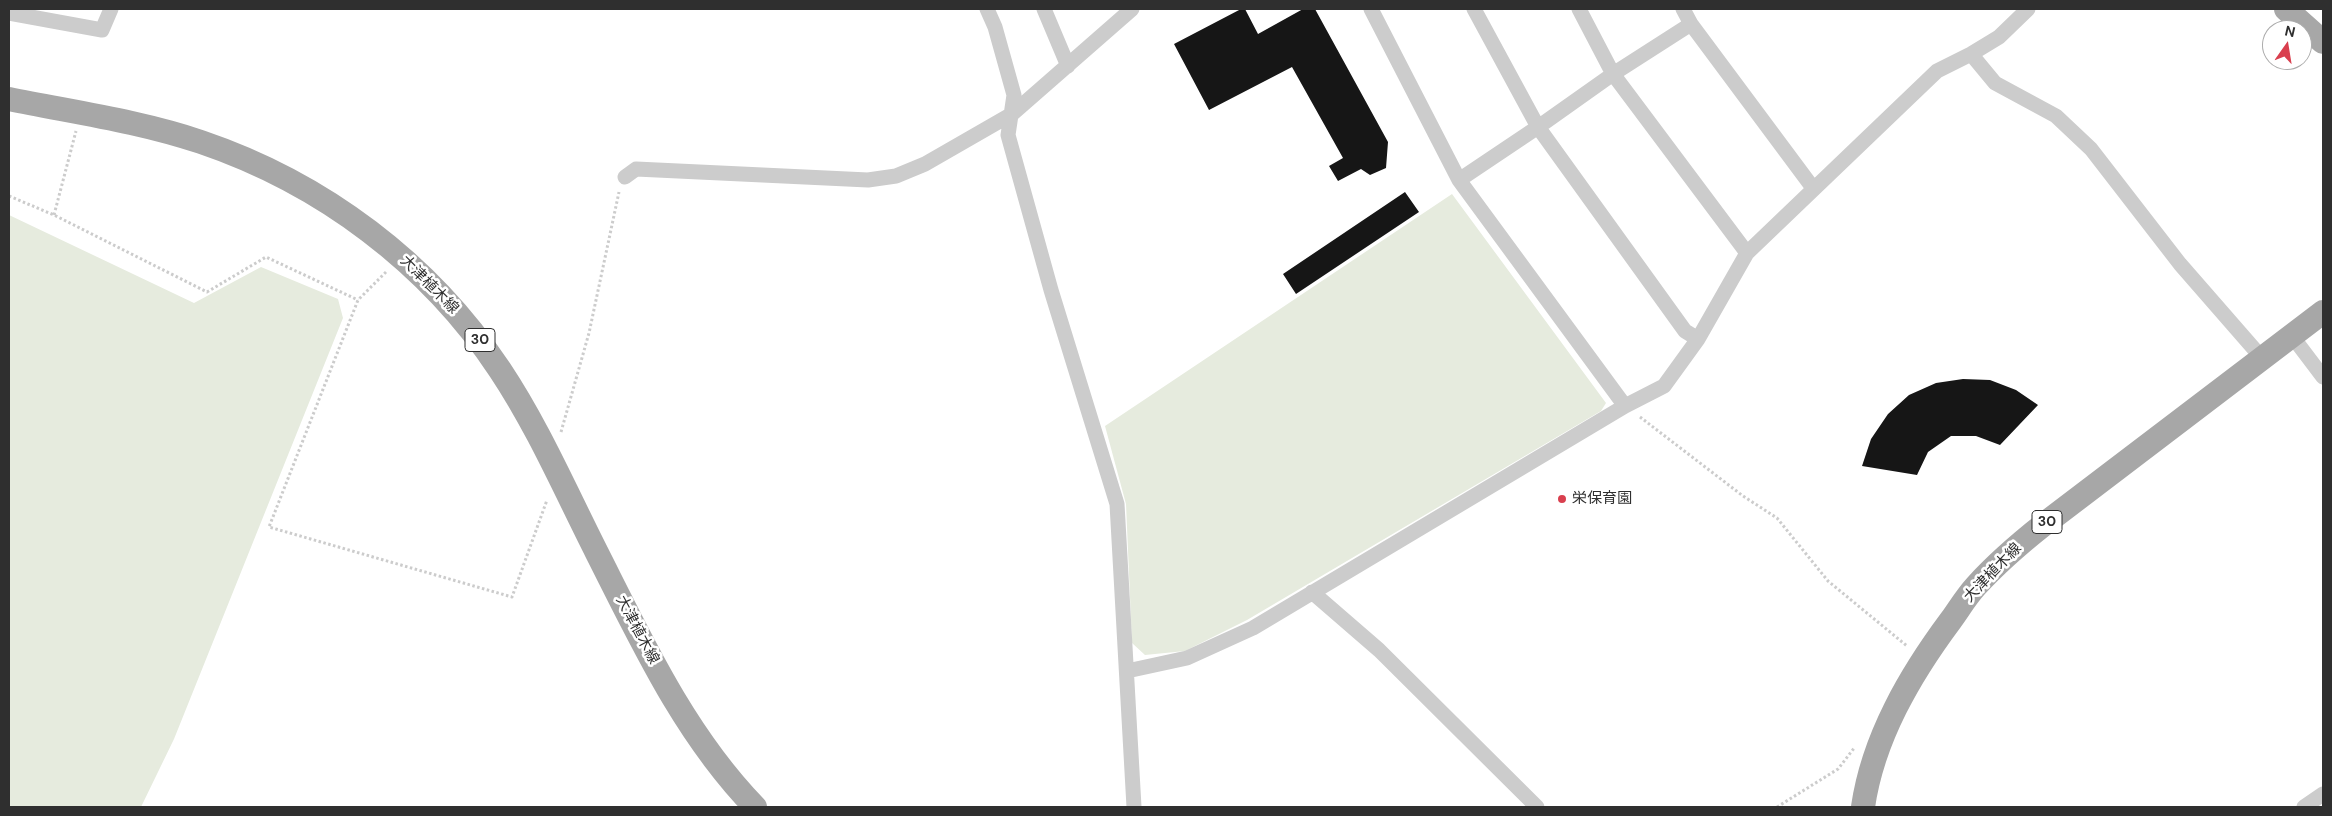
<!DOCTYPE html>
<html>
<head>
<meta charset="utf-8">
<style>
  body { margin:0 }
  #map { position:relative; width:2332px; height:816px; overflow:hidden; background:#fff; font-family:"DM Sans",sans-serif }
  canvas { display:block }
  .frame { position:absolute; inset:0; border:10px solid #2f2f2f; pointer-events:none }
  .north { position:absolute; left:2262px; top:20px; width:50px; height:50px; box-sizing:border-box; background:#fff; border:1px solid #acacac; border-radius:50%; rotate:13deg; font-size:14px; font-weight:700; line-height:20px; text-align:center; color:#2f2f2f }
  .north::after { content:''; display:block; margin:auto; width:18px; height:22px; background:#d93f4e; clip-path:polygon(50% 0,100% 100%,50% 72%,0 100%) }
</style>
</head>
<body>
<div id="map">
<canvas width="2332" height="816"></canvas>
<div class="frame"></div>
<div class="north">N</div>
</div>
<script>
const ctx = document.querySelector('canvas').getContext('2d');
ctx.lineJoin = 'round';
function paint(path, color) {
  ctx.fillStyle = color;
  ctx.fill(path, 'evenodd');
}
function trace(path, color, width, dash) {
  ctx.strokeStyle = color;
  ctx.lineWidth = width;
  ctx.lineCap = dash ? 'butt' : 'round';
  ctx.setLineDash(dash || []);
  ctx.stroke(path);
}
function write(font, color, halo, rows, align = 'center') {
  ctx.font = font + ' "DM Sans","Noto Sans JP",sans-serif';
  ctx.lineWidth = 5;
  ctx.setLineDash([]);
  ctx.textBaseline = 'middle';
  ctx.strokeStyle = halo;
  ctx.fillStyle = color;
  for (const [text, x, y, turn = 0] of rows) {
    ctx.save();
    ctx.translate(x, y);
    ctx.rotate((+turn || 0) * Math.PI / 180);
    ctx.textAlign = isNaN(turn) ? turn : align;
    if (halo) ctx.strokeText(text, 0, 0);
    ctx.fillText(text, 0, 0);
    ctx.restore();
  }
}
const green = new Path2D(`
  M1452,194L1606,403L1601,411L1247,620L1185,651L1145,655L1132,643L1126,504L1105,426Z
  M9,215L194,303L261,267L338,299L343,318L174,739L141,807H9Z`);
const building = new Path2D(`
  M1241,9H1245L1258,34L1303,9H1315L1388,142L1386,168L1370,175L1361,169L1338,181L1329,166L1343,158L1292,67L1209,110L1174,44Z
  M1405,192L1419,212L1296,294L1283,274Z
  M1963,379L1990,380L2016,390L2038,405L2000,445L1976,436H1951L1928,452L1917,475L1862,466L1871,439L1888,414L1909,395L1936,383Z`);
const path = new Path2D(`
  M9,196L54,215L207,292L266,257L358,300
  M54,215L76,131
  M386,272L358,300L269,527L512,597L547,500
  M1640,417L1743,496L1777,518L1828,581L1907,646
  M561,432L589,333L619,192
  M1777,807L1838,769L1855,747`);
const street = new Path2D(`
  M987,9L995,27L1014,95L1008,135L1051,290L1117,504L1134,807
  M1044,9L1068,66
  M1371,9L1459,180L1625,406
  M1474,9L1538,127L1613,74L1579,9
  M1683,9L1691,24L1813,188
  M9,13L102,30L111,9
  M1691,24L1613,74L1747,253
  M1971,54L1995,83L2056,116L2091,149L2180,264L2262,358
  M625,177L636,169L868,180L896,176L925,164L1012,114L1132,9
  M1459,180L1538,127L1685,331L1698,339
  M2292,336L2323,377
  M1312,592L1379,650L1537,807
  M1127,671L1187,658L1253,628L1625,406L1664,386L1698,339L1747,253L1937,71L1971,54L1999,37L2028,9
  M2304,807L2323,794`);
const primary = new Path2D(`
  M2286,9L2323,42
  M9,99C72,112 139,121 201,142C322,183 429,263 500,370C538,427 566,492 597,553C642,642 685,735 755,807
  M1863,807C1873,738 1910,675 1951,620C1959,609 1966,597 1976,586C1996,564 2019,544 2043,525L2323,312`);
const markers = [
  [1562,499,5,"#d93f4e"]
];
const shields = [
  [480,340,30],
  [2047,522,30]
];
const shieldNames = [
  ["30",480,340],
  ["30",2047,522]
];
const streetNames = [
  ["大津植木線",429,285,45],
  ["大津植木線",1993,573,-46],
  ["大津植木線",637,630,62]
];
const poiNames = [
  ["栄保育園",1572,499]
];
paint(green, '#e6ebde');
paint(building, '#161616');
trace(path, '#ccc', 3, [2.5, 2.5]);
trace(street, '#ccc', 15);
trace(primary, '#a7a7a7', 24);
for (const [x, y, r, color] of markers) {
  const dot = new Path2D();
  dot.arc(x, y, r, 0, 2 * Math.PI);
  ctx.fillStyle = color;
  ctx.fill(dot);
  trace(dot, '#fff', 2);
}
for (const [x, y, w] of shields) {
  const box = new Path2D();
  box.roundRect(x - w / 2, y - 11.5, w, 23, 4);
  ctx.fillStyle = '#fff';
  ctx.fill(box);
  trace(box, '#2f2f2f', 1);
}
write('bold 14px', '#2f2f2f', null, shieldNames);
write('15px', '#2f2f2f', '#fff', streetNames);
write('15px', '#2f2f2f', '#fff', poiNames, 'left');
</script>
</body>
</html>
